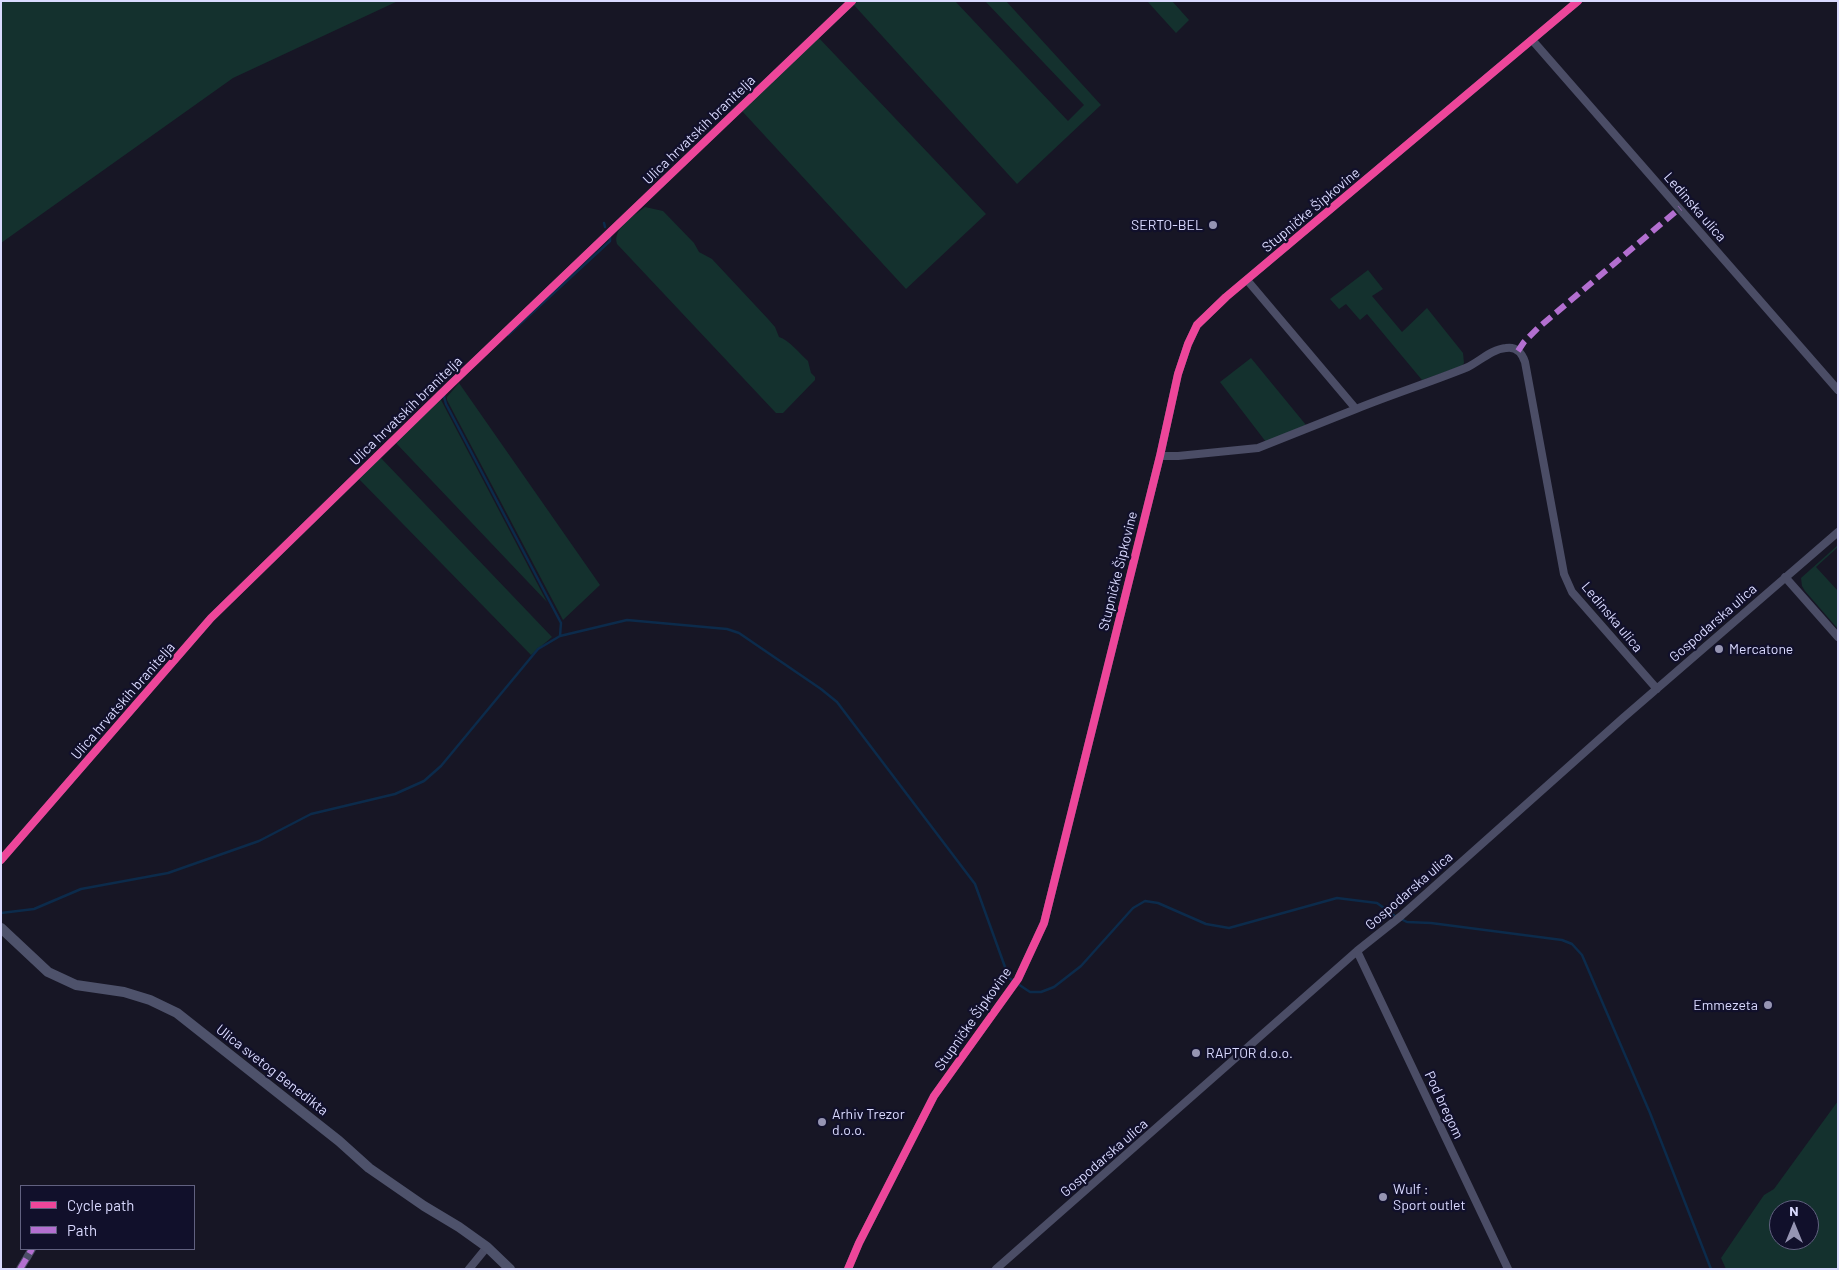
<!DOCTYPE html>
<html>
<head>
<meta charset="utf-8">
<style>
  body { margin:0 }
  #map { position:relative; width:1839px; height:1270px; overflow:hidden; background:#171625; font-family:Barlow,sans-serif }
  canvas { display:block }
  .frame { position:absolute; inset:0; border:2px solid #dadaff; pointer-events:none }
  .legend { position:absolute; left:20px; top:1185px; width:175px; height:65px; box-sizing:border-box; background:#11102b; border:1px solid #616180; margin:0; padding:6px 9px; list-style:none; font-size:15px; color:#dadaff }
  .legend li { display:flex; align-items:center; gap:10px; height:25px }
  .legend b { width:25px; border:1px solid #616180 }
  .north { position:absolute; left:1769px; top:1200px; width:50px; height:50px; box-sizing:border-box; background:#11102b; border:1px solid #616180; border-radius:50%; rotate:0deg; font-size:14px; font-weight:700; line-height:20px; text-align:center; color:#dadaff }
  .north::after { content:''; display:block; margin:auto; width:18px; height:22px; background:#9695b3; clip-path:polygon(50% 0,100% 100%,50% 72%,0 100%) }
</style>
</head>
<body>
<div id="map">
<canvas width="1839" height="1270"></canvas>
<div class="frame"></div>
<ul class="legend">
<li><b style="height:6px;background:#ed469a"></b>Cycle path</li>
<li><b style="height:6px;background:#b36fd0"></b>Path</li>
</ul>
<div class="north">N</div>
</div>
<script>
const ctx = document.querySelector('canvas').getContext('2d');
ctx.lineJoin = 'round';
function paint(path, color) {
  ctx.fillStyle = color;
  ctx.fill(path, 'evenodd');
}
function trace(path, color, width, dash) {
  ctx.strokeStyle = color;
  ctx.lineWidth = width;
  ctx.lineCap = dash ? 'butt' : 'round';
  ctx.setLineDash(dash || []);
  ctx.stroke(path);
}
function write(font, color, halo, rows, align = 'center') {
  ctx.font = font + ' Barlow,sans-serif';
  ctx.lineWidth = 4.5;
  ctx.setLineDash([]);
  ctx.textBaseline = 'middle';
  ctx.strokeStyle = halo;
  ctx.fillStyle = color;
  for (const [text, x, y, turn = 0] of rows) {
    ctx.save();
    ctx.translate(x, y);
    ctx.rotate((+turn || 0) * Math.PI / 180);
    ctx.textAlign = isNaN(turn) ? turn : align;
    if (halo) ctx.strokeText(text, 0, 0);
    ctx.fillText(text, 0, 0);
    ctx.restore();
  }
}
const green = new Path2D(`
  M1,1H398L233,78L1,243Z
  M856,1H955L1068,121L1084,105L985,1H1006L1101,105L1017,184L853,4Z
  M1147,1H1172L1189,20L1176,33Z
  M818,37L986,214L906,289L742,111Z
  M645,207L663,211L694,243L699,252L712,259L768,319L775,327L779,337C789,340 800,354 808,361L811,373L815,377V380L783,413H776L617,244C612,228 634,216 645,207Z
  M1368,270L1383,289L1372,296L1402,332L1427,308L1463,353L1464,363L1462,366L1422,380L1367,314L1360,320L1346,304L1339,309L1330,299Z
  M1251,358L1306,425L1266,442L1220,382Z
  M459,383L600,585L563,620L447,400V397Z
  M440,398L547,602L395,442Z
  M380,457L552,637L531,655L358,478Z
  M1838,545V547L1816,567L1838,591V629L1805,591L1802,586L1801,578Z
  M1838,1101V1269H1726L1721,1258L1764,1195L1774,1189ZM1779,1210H1809V1240H1779Z`);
const stream = new Path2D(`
  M604,223L605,227
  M508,335L610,241V236
  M445,393L444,397L446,404L561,623L560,636
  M1,913L34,909L81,889L168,873L259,841L311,814L395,794L424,781L441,766L538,649L560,636L627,620L727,629L739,633L821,689L837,702L975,884L1009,978L1030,992H1041L1054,987L1081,966L1133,908L1145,901L1158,903L1206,924L1229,928L1337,898L1377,903L1395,916L1407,922L1431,923L1562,940L1572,944L1582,955L1650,1113L1711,1269`);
const street = new Path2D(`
  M1533,41L1838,390
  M1356,409C1393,394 1431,382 1468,367C1480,361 1492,349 1506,348C1516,346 1522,353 1525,362L1564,574L1572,592L1657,689
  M1160,456H1178L1258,448L1356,409L1247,280
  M1785,577L1838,637
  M1,860L211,618L451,384L852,1
  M1357,951L1508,1269
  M20,1269L32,1249
  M469,1269L487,1247
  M848,1269L859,1243L934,1096L1018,979L1044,923L1160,456L1178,374L1188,344L1197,325L1226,297L1578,1
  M996,1269L1357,951L1401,916L1623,718L1838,532`);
const secondary = new Path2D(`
  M1,928L48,972L76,985L124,992L150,1000L177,1013L339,1141L369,1168L424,1206L459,1227L487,1247L510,1269`);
const quiet = new Path2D(`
  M1518,351L1524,342L1538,328L1680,208
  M20,1269L32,1249`);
const cycleway = new Path2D(`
  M1,860L211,618L451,384L852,1
  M848,1269L859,1243L934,1096L1018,979L1044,923L1160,456L1178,374L1188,344L1197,325L1226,297L1578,1`);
const markers = [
  [1213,225,5,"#9695b3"],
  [1719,649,5,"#9695b3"],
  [1768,1005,5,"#9695b3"],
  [1196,1053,5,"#9695b3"],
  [822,1122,5,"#9695b3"],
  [1383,1197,5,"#9695b3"]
];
const streetNames = [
  ["Ulica hrvatskih branitelja",699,130,-44],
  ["Ledinska ulica",1695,207,49],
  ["Stupničke Šipkovine",1311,210,-40],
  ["Ulica hrvatskih branitelja",406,411,-44],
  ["Stupničke Šipkovine",1118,571,-76],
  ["Ledinska ulica",1612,617,50],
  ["Gospodarska ulica",1713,623,-41],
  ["Ulica hrvatskih branitelja",123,701,-49],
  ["Gospodarska ulica",1409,891,-41],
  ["Stupničke Šipkovine",973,1019,-55],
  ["Ulica svetog Benedikta",272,1070,38],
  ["Pod bregom",1444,1105,65],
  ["Gospodarska ulica",1104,1158,-41]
];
const poiNames = [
  ["SERTO-BEL",1203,225,"right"],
  ["Mercatone",1729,649],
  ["Emmezeta",1758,1005,"right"],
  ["RAPTOR d.o.o.",1206,1053],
  ["Arhiv Trezor",832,1114],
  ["d.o.o.",832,1130],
  ["Wulf :",1393,1189],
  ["Sport outlet",1393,1205]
];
paint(green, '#14312e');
trace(stream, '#0c2b4b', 2.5);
trace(street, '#4b4d66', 8);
trace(secondary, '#4e526b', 10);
trace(quiet, '#b36fd0', 6, [12, 6]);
trace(cycleway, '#ed469a', 8);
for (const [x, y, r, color] of markers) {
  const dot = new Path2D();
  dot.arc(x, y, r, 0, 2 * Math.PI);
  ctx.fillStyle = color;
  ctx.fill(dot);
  trace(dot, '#11102b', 2);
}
write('14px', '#dadaff', '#11102b', streetNames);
write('14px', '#dadaff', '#11102b', poiNames, 'left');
</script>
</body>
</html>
